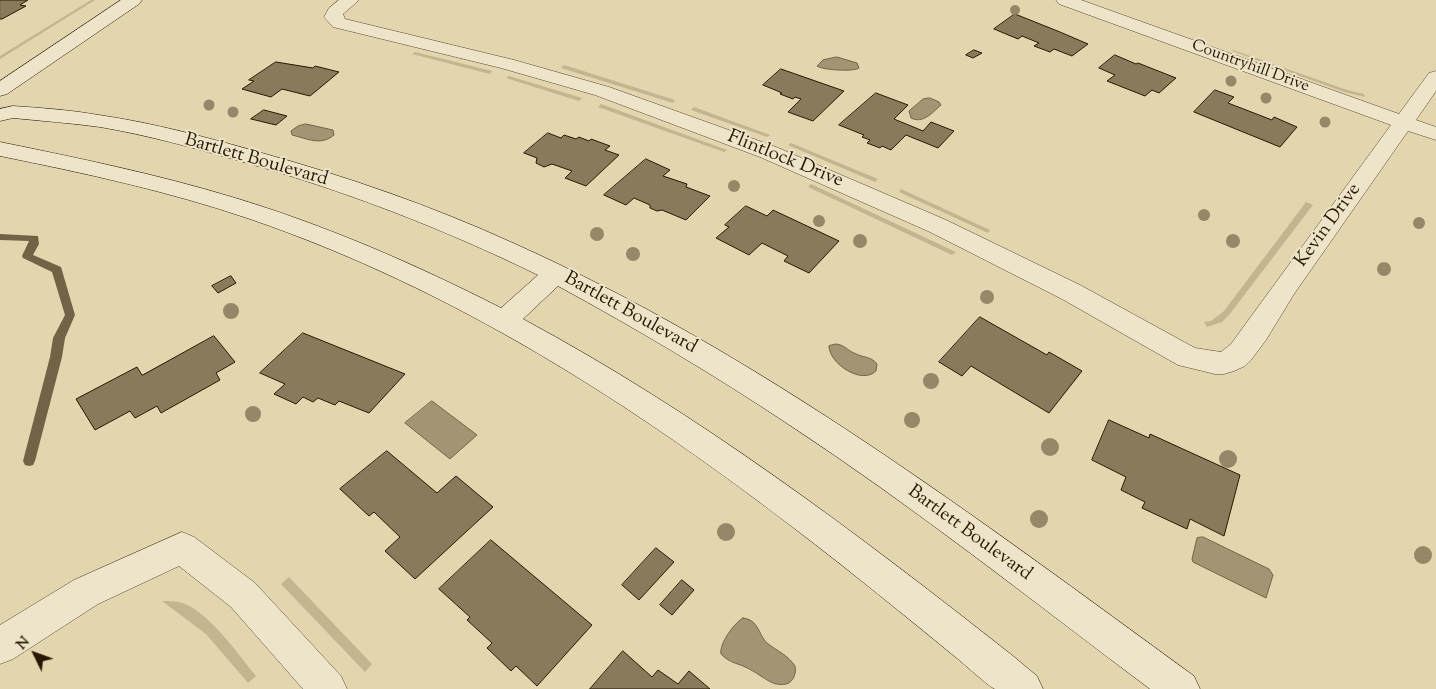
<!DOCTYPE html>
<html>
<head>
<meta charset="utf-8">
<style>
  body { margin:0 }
  #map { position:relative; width:1436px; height:689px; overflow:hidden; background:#e3d5ae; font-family:"Sorts Mill Goudy",serif }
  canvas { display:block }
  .north { position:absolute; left:10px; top:629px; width:50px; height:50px; -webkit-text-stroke:4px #ede4ca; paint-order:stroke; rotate:312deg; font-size:14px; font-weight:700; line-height:20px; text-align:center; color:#281803 }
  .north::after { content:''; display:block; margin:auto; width:18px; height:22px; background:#281803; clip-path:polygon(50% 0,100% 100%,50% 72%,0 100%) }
</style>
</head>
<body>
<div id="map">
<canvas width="1436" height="689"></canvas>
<div class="north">N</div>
</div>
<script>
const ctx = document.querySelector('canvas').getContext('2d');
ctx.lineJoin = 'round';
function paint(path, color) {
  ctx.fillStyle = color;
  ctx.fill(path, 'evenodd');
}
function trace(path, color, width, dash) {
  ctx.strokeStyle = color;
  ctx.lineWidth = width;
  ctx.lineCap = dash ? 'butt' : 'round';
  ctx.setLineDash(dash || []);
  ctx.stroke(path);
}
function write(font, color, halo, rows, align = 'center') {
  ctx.font = font + ' "Sorts Mill Goudy",serif';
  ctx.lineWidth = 4;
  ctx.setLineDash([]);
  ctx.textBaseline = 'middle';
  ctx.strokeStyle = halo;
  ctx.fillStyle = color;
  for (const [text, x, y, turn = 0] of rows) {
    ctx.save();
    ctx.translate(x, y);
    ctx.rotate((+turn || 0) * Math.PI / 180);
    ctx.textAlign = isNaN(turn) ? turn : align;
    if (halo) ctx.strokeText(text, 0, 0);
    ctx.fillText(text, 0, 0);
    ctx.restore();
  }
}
const green = new Path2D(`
  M91,0H95L0,59V56Z
  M1233,50L1347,90L1364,94L1365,97L1344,92L1232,51Z
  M415,52L492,71L490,74L412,54Z
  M564,65L675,100L673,103L561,68Z
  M509,76L582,98L579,101L506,78Z
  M601,104L727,150L724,152L598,107Z
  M694,107L770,135L767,137L691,110Z
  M791,143L878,179L875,182L788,145Z
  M811,184L956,252L952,255L808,187Z
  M901,189L990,230L988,233L899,192Z
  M1306,202L1313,205L1229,315L1222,322L1207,327L1204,322L1211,321L1224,311Z
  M289,577L372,664L365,672L281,584Z
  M162,601C169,601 178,601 185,604C212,616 237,653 256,676L248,683L206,634Z`);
const water = new Path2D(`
  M837,57L857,63L859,68C854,72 822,70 817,66L823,60Z
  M930,98L939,102L941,105C932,113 923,124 911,118L909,111L923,99Z
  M306,124L333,130L334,135C321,146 308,139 292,135L291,131L298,126Z
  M836,344C845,345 847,350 854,353C863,358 871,356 877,364L876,371C862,385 829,364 829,346Z
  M432,401L477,435L450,459L405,423Z
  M1203,537L1269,569L1273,575L1266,598L1193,562L1192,559L1197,538Z
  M743,618C759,620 758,634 767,643C777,651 788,655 795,666C796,673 795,678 789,683C774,689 763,676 751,670C740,663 730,664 721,654C719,644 734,623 743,618Z`);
const stream = new Path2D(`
  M0,234L38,236L39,244L33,255L61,267L75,315L65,338L62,357L35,461L33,465L29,466L25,465L23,461L50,357L53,338L65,315L52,272L23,258L22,256L29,241L0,240Z`);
const building = new Path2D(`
  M0,0H28L20,5L26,6L2,19H0Z
  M1015,14L1060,32L1088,44L1072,56L1054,49L1050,52L1034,46L1039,43L1022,36L1018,39L994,29Z
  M974,50L982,53L973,58L966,55Z
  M1115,55L1136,64L1138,63L1176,78L1159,93L1152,90L1145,96L1107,81L1115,75L1099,68Z
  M276,62L313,68L315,66L339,72L310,96L282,89L271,97L242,89L254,81L249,80Z
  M781,69L844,91L813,121L788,112L801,99L795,97L793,99L780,94L782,93L775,90L763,85Z
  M1215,90L1234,97L1228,103L1272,120L1274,117L1297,127L1280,147L1194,112Z
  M876,93L908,105L894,119L923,131L931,122L954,131L938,148L906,135L891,150L882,146L880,148L867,143L870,140L862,137L864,135L839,125Z
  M264,110L287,116L276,125L251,119Z
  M548,133L561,138L564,135L576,139L579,137L589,141L591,139L610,146L605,150L619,155L586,186L565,178L572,171L552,164L544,167L536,163L537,158L524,153Z
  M646,159L670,170L663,176L687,184L686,187L710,196L686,220L662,210L657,211L650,208V205L634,198L626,205L604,195Z
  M746,206L767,216L773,210L839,241L809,273L784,261L788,256L762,243L749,255L716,238L729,227L725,225Z
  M231,276L236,283L218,293L212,286Z
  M980,317L1047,355L1049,352L1082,371L1049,413L971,366L962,376L939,362Z
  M303,333L405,374L369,413L339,401L335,405L318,398L313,402L303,397L296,404L274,394L285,384L260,373Z
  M214,336L235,362L216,373L220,380L161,413L157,406L135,418L130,411L95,430L76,399L137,367L142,375Z
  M1109,420L1149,438L1150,434L1240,475L1224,536L1190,519L1187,529L1142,508L1145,502L1121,490L1126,477L1092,460Z
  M387,451L437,493L456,476L493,507L415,579L385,551L400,537L374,512L369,516L340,489Z
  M491,540L592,625L537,686L516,666L511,671L487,648L492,643L467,620L470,617L439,589Z
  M656,548L674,562L639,600L622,585Z
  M682,580L694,590L672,615L660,605Z
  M623,651L652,677L658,670L678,684L689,671L710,689H590Z`);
const street = new Path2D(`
  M339,0H359L343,14L345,19L514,60L609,87L776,147L946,220L1080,285L1195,348L1221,352L1231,344L1391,125L1059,4L1056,0H1081L1399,114L1429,73L1436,71V91L1416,120L1436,127V140L1408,131L1294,294L1266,340L1251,360L1245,366L1234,371L1224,374H1215L1178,365L1062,299L930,232L760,157L595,95L501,68L333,27L324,17L329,8Z
  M182,532L194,537L255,583L341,676L347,689H303L231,607L179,566L98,604L13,659L0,664V625L74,580Z`);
const secondary = new Path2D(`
  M121,0H142L139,4L7,94L0,96V81Z
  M13,106C42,108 71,110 99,115C154,123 209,138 262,153C348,177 432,206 513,243C759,353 977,518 1194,676L1200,689H1150C1030,599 913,506 788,424C713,374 637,329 558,286L523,319C698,413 857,533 1013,656L1037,676L1043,689C1033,689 1003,689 995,689C989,687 961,661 953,655C904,615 854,574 803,535C633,404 454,289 250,219C168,191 84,173 0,156V142C78,158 156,174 232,197C325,225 415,264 501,308L538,275C442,228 343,190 240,161C194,148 147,135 100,127C71,123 42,121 13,118L0,121V109Z`);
const trees = [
  [1015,10,5],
  [1231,81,5.5],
  [1266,98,5.5],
  [209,105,5.5],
  [233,112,5.5],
  [1325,122,5.5],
  [734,186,6],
  [1204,215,6],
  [819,221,6],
  [1419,223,6],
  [597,234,7],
  [860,241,7],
  [1233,241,7],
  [633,254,7],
  [1384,269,7],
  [987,297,7],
  [231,311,8],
  [931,381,8],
  [253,414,8],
  [912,420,8],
  [1050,447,9],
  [1228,459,9],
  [1039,519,9],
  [726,532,9],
  [1423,555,9]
];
const farStreetnames = [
  ["Countryhill Drive",1250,67,20]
];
const streetNames = [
  ["Flintlock Drive",785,160,22],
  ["Bartlett Boulevard",256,161,16],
  ["Kevin Drive",1329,226,-54],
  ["Bartlett Boulevard",630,314,29],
  ["Bartlett Boulevard",969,534,36]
];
paint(green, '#c3b591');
paint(water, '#a39574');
trace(water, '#726347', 1);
paint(stream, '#726347');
paint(building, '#897a5c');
trace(building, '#281803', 1);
trace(street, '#57472e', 1);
trace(secondary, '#281803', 1);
paint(street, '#ede4ca');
paint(secondary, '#ede4ca');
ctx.fillStyle = '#958768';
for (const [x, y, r] of trees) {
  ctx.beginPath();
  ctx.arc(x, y, r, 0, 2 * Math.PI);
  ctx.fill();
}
write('16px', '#281803', '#ede4ca', farStreetnames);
write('19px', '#281803', '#ede4ca', streetNames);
</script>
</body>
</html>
